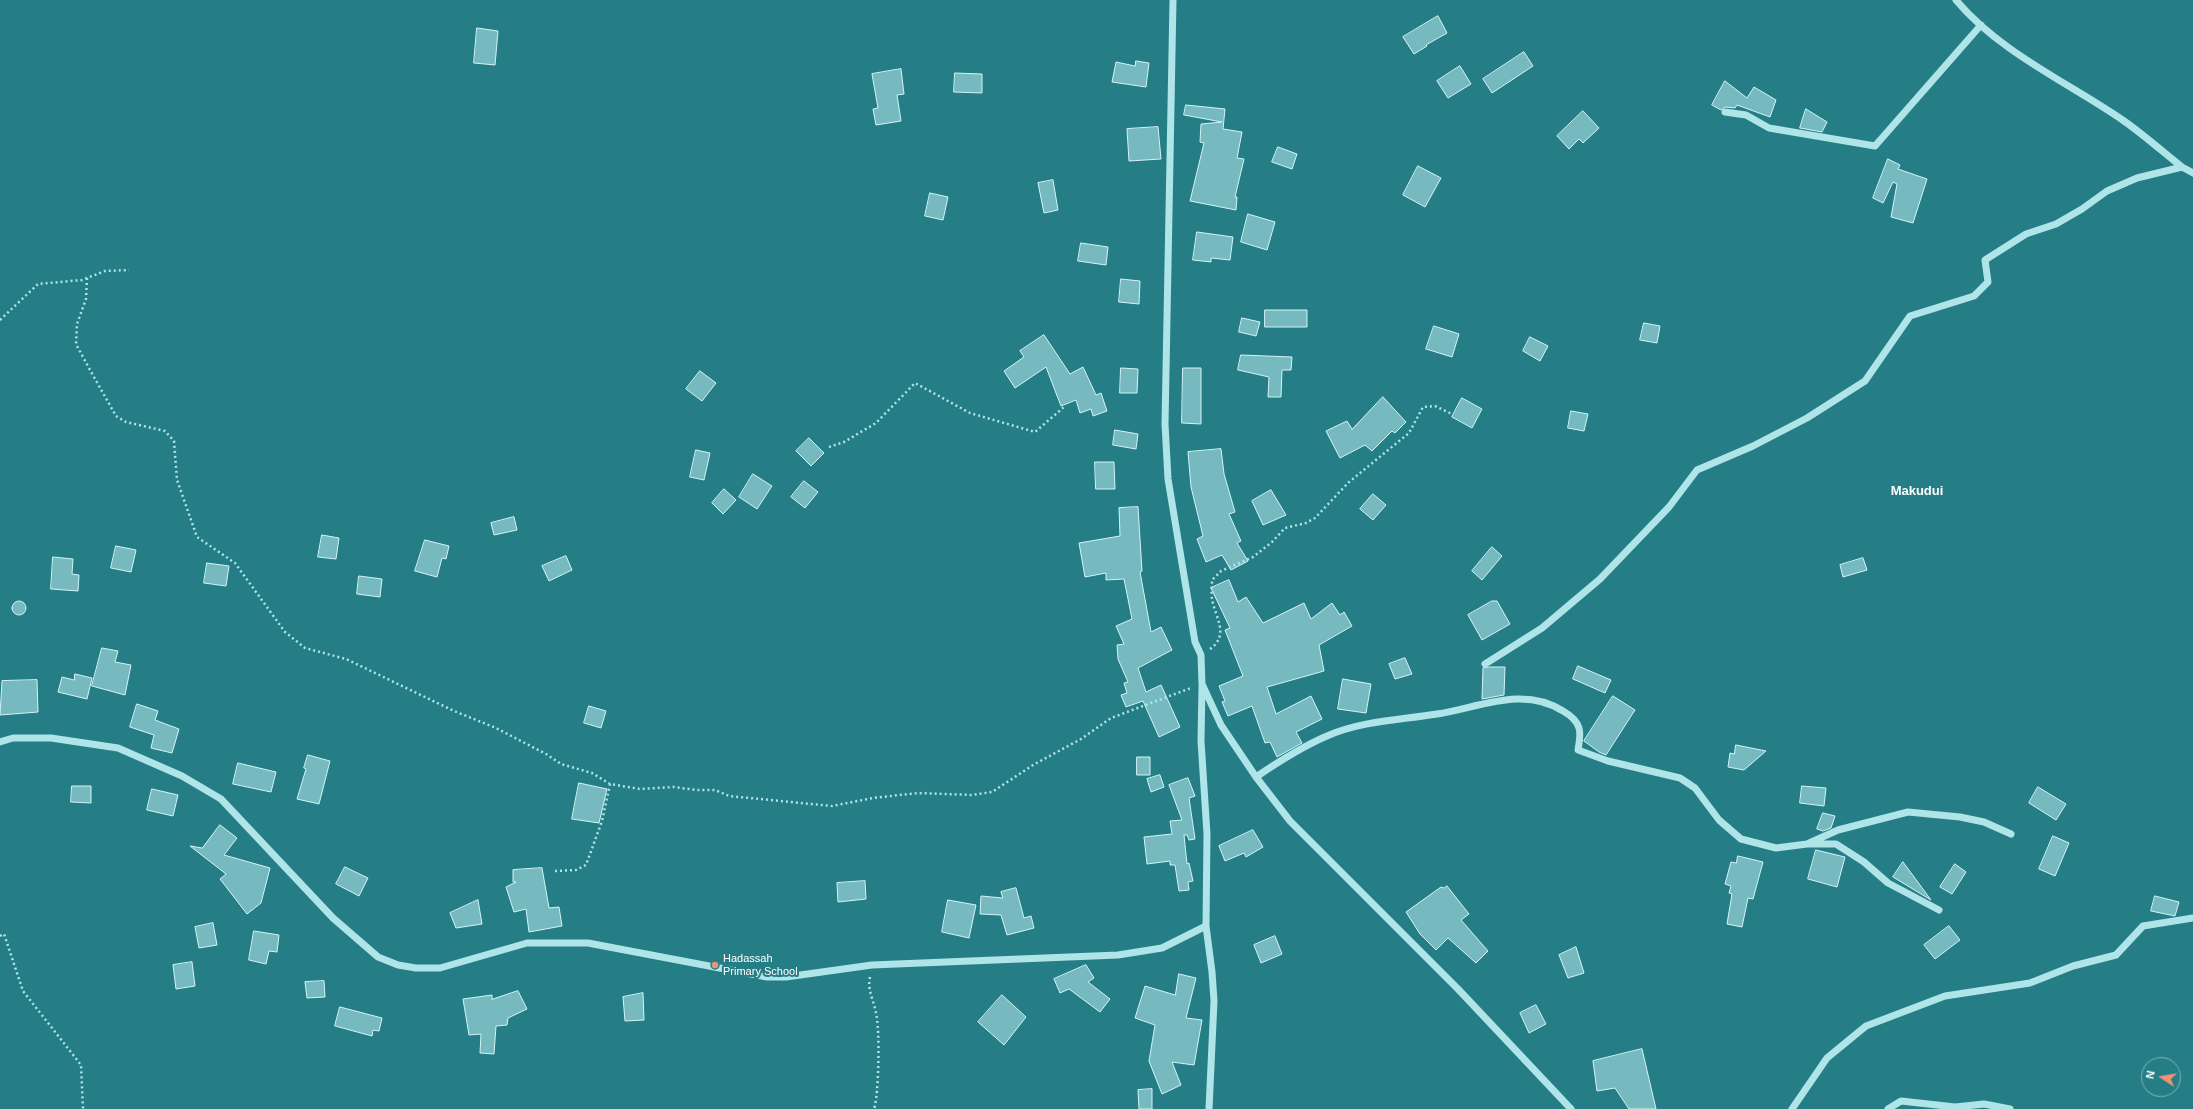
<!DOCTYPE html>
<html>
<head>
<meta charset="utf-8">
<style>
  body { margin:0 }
  #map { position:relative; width:2193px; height:1109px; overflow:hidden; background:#257e86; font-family:Arial,sans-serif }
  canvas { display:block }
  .north { position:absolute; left:2141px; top:1057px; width:40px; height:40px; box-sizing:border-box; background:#257e86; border:1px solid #7cb2b6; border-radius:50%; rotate:282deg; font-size:11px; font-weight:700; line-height:16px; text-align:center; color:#fff }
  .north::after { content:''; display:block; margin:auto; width:14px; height:18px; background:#f39173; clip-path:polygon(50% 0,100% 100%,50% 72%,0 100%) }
</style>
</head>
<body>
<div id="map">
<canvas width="2193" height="1109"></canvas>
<div class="north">N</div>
</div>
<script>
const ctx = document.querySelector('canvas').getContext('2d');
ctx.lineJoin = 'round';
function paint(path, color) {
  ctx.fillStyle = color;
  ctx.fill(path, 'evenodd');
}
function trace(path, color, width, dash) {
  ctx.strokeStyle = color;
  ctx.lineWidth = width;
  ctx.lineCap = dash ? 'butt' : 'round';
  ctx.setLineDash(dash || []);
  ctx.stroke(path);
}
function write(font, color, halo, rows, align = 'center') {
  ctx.font = font + ' Arial,sans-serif';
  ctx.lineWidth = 4;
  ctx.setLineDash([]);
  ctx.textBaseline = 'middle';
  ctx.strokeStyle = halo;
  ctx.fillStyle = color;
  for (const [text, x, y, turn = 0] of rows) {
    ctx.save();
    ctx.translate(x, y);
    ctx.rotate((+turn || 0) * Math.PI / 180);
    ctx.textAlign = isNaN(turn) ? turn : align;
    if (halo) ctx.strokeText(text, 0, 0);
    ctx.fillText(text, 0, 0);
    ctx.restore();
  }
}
const building = new Path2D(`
  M1438,16L1447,33L1426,45L1427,46L1414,54L1403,37Z
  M477,28L498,31L495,65L474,63Z
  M1524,52L1533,66L1492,93L1483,79Z
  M1136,61L1149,63L1146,87L1112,82L1116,62L1135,66Z
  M1460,66L1471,84L1448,98L1437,81Z
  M901,69L904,94L897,95L901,121L876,125L873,109L878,108L872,74Z
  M955,73L982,74V93L954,92Z
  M1725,81L1747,98L1754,87L1776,100L1770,117L1737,105L1735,108L1725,107L1721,110L1712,105Z
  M1186,105L1225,109L1223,129L1242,132L1237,158L1244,159L1235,197H1237L1236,210L1190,201L1204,143L1200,142L1201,124L1222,122L1184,115Z
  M1806,109L1827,122L1822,132L1800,128Z
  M1583,111L1599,128L1583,143L1579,139L1569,149L1557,136Z
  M1158,127L1161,159L1129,161L1127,129Z
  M1278,147L1297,154L1292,169L1272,162Z
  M1888,159L1900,165L1898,169L1927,179L1913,223L1891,217L1897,184L1893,182L1883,203L1873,198Z
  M1418,166L1441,178L1425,207L1403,195Z
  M1053,180L1058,210L1044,213L1038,183Z
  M930,193L948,197L943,220L925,216Z
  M1248,214L1275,222L1267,250L1241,242Z
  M1197,232L1233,237L1230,260L1211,258V262L1193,260Z
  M1081,243L1108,247L1106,265L1078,261Z
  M1121,279L1140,281L1139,304L1119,302Z
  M1265,310H1307V327H1265Z
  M1242,318L1260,322L1256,336L1239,332Z
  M1644,323L1660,326L1657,343L1640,340Z
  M1434,326L1459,334L1452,357L1426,349Z
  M1044,335L1070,374L1083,367L1096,395L1101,393L1107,411L1093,416L1091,409L1080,413L1076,400L1061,406L1046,367L1015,388L1004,371L1024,357L1020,351Z
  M1530,337L1548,346L1540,361L1523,351Z
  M1241,355L1292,357L1291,370H1282L1281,397H1268L1269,377L1238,370Z
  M1121,368L1138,369L1137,393H1120Z
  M1183,368H1201V424L1182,423Z
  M700,371L716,383L702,401L686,389Z
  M1383,397L1406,422L1395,433L1392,431L1372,451L1365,445L1340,458L1326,431L1347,421L1352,429Z
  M1462,398L1482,409L1472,428L1452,417Z
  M1571,411L1588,414L1584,431L1568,428Z
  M1115,430L1138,434L1136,449L1113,445Z
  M809,438L824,453L811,466L796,451Z
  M1221,449L1224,474L1235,512L1229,514L1241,541L1237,543L1248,561L1231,570L1222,555L1206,562L1197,539L1203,536L1191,487L1188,452Z
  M696,450L710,453L704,480L690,477Z
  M1095,462H1114L1115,489H1096Z
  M753,474L772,486L757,509L739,497Z
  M804,481L818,492L805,508L791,497Z
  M724,489L736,500L723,514L712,503Z
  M1271,490L1286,515L1263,525L1252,501Z
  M1373,494L1386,505L1373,520L1360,509Z
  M1138,507L1142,571L1140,572L1151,632L1161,627L1172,650L1138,668L1146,692L1161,685L1180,727L1159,737L1143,701L1126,707L1121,695L1127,693L1124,683L1128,682L1118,659L1117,645L1124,644L1116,626L1132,619L1124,579L1106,580V573L1085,577L1079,543L1120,536L1119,508Z
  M514,517L517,530L494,535L491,523Z
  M322,535L339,538L336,559L318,557Z
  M425,540L449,546L446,559L442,558L437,577L415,571Z
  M116,546L136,550L131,572L111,568Z
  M1492,547L1502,556L1482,580L1472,571Z
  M566,556L572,570L549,581L542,566Z
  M53,557L73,559L72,574L79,575L78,591L51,589Z
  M1863,558L1867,570L1843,577L1840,565Z
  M207,563L229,566L226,586L204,583Z
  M359,576L382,579L380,597L357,594Z
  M1229,580L1238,602L1246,597L1263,623L1304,603L1311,619L1332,603L1340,615L1344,612L1352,626L1319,645L1324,671L1267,687L1276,714L1311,696L1322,719L1296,732L1302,743L1277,757L1270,742L1265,743L1252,706L1228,716L1222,702L1225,701L1219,686L1243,676L1225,630L1230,628L1211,588Z
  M1492,601H1497L1510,624L1482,640L1468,615Z
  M12 608a7 7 0 1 1 14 0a7 7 0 1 1-14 0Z
  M102,648L118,651L115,662L131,665L125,695L92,686Z
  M1405,658L1412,674L1395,679L1389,664Z
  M1578,666L1611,680L1605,693L1573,679Z
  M1490,667H1505L1504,695L1482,699L1483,668Z
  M75,674L92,678L87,699L58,692L62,677L74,680Z
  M1343,679L1371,684L1366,713L1338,709Z
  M37,680L38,712L0,715L2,681Z
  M1613,696L1635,710L1606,755L1599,752L1584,741Z
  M137,704L158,711L155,720L179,729L172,753L151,748L154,735L130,727Z
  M589,706L606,711L601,728L584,723Z
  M1736,745L1766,751L1744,770L1728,767L1730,753L1734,754Z
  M308,755L330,761L319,804L297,799L306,769L304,768Z
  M1137,757H1150V775H1137Z
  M238,763L276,772L271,792L233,784Z
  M1160,775L1164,787L1151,792L1147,779Z
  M1188,778L1195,796L1189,798L1195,839L1189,840L1187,835H1184L1187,864L1189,863L1193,881L1188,882L1189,890L1179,891L1175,865H1170V861L1147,864L1144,837L1172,834L1170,821L1182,820L1169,785Z
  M579,783L607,789L599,823L572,819Z
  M72,786H91V803L71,802Z
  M1802,786L1826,788L1824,806L1800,803Z
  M2038,787L2066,804L2056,820L2029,803Z
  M152,789L178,795L173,816L147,810Z
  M1823,813L1835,816L1831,828L1823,831L1817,829Z
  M220,825L237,838L224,855L270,868L261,903L247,914L220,879L226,874L190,846L202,848Z
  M1253,830L1263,847L1246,857L1244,853L1225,861L1219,846Z
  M2053,836L2069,843L2055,876L2039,869Z
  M1816,850L1845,857L1837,887L1808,879Z
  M1738,856L1763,862L1753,899L1748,898L1742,927L1727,924L1732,894L1729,893L1731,886L1725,884L1731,862L1736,863Z
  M1903,862L1931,900L1893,877Z
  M1955,864L1966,872L1952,894L1940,887Z
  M345,867L368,878L359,896L336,884Z
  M542,868L549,908L559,907L562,926L529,932L526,909L514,912L506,887L516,882H513V870Z
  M865,881L866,899L838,902L837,883Z
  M1447,886L1469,914L1461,920L1488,951L1476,963L1448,938L1436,950L1420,934L1406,912L1441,887L1444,888Z
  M1016,888L1024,918L1031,916L1034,928L1007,935L1001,915L980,914L981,896L1003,898L1001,892Z
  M2155,896L2179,902L2175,916L2151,911Z
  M478,900L482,924L456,928L450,913Z
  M948,900L976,905L969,938L942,932Z
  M213,923L217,945L199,948L195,927Z
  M1949,926L1960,940L1935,959L1924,945Z
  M254,931L279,935L277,952L269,951L266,964L249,960Z
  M1275,936L1282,954L1261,963L1254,945Z
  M1576,947L1584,973L1568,978L1559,955Z
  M192,962L195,986L176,989L173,965Z
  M1086,965L1094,978L1088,982L1110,999L1100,1012L1069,989L1060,993L1054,979Z
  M1179,974L1196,978L1186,1018L1202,1020L1194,1065L1172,1062L1181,1085L1162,1094L1149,1061L1155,1025L1135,1018L1145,986L1175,995Z
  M324,981L325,997L307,998L305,982Z
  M518,991L527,1009L508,1018L507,1025L496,1026L494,1054L480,1053L481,1034L469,1035L463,999L492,995V999Z
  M643,993L644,1020L625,1021L623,997Z
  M1002,995L1026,1017L1004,1045L978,1022Z
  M1536,1005L1546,1024L1529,1033L1520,1013Z
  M340,1007L382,1018L379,1031L373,1030L372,1036L335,1026Z
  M1642,1049L1656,1109H1629L1615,1088L1597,1091L1593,1061Z
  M1152,1089V1109H1139L1138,1090Z`);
const path = new Path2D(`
  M87,278L86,299L77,324L76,344L90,370L116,416L126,422L165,431L174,441L177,480L197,537L235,563L285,632L305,648L346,659L454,711L496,728L546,754L561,764L592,773L610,784L640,789L674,787L696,790H715L729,796L832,806L873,798L918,793L972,795L992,792L1033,765L1081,739L1111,718L1191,688
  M0,320L38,284L82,280L105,271L129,270
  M829,447L844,442L876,423L915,383L970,413L1035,432L1064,407
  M1210,649C1230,635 1215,617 1212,599C1211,593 1212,586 1212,580L1221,571L1253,557L1272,542L1285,528L1306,523L1315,518L1349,482L1409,433L1423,407L1435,406L1452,414
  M555,871L576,870L586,865L602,821L610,784
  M0,936L4,934L23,991L81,1065L83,1109
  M870,977C867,990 874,1001 876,1013C880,1028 879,1095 874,1109`);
const minor = new Path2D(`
  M1173,0L1165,424L1168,479L1195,642L1201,655L1202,684L1221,725L1256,777L1290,821L1458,989L1571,1109
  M1956,0C1999,52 2069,83 2124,121C2144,135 2163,152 2182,167
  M1725,112L1746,115L1769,128L1875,146L1981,25
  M1485,664L1542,628L1600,579L1669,507L1697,470L1753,446L1807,418L1865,381L1910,316L1974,296L1988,282L1985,260L2026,234L2056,224L2082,209L2107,191L2137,178L2182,167L2193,173
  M1202,686L1201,741L1207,834L1206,926L1212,972L1214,1001L1209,1109
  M0,742L13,738H51L118,748L182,776L221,799L333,918L378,957L398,965L416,968H440L527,943H588L767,977H786L872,965L1118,955L1162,948L1206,926
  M1256,777C1278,762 1301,747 1327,736C1361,721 1400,720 1437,714C1478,708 1523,685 1563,711C1570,715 1577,721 1579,728C1581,734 1579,744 1578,750L1608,761L1680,778L1695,788L1719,820L1741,839L1776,848L1807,844L1838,830L1908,812L1960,817L1984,822L2011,834
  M1809,844H1836L1864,862L1888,883L1939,910
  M1792,1109L1827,1058L1866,1026L1945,996L2030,983L2073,966L2116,955L2143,926L2193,918
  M1888,1109L1901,1101L1955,1107L1984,1104L2010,1109`);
const markers = [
  [715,965,4,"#f39173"]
];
const poiNames = [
  ["Hadassah",723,959],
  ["Primary School",723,972]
];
const quarterNames = [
  ["Makudui",1917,491]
];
paint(building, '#76bac0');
trace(building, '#d3f4f7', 1);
trace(path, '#afe4e8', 2.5, [2, 3]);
trace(minor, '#afe4e8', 7);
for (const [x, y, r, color] of markers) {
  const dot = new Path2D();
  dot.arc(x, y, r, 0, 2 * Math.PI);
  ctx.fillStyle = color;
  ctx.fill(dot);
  trace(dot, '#257e86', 1.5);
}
write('11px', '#fff', '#257e86', poiNames, 'left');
write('bold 13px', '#fff', '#257e86', quarterNames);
</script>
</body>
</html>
